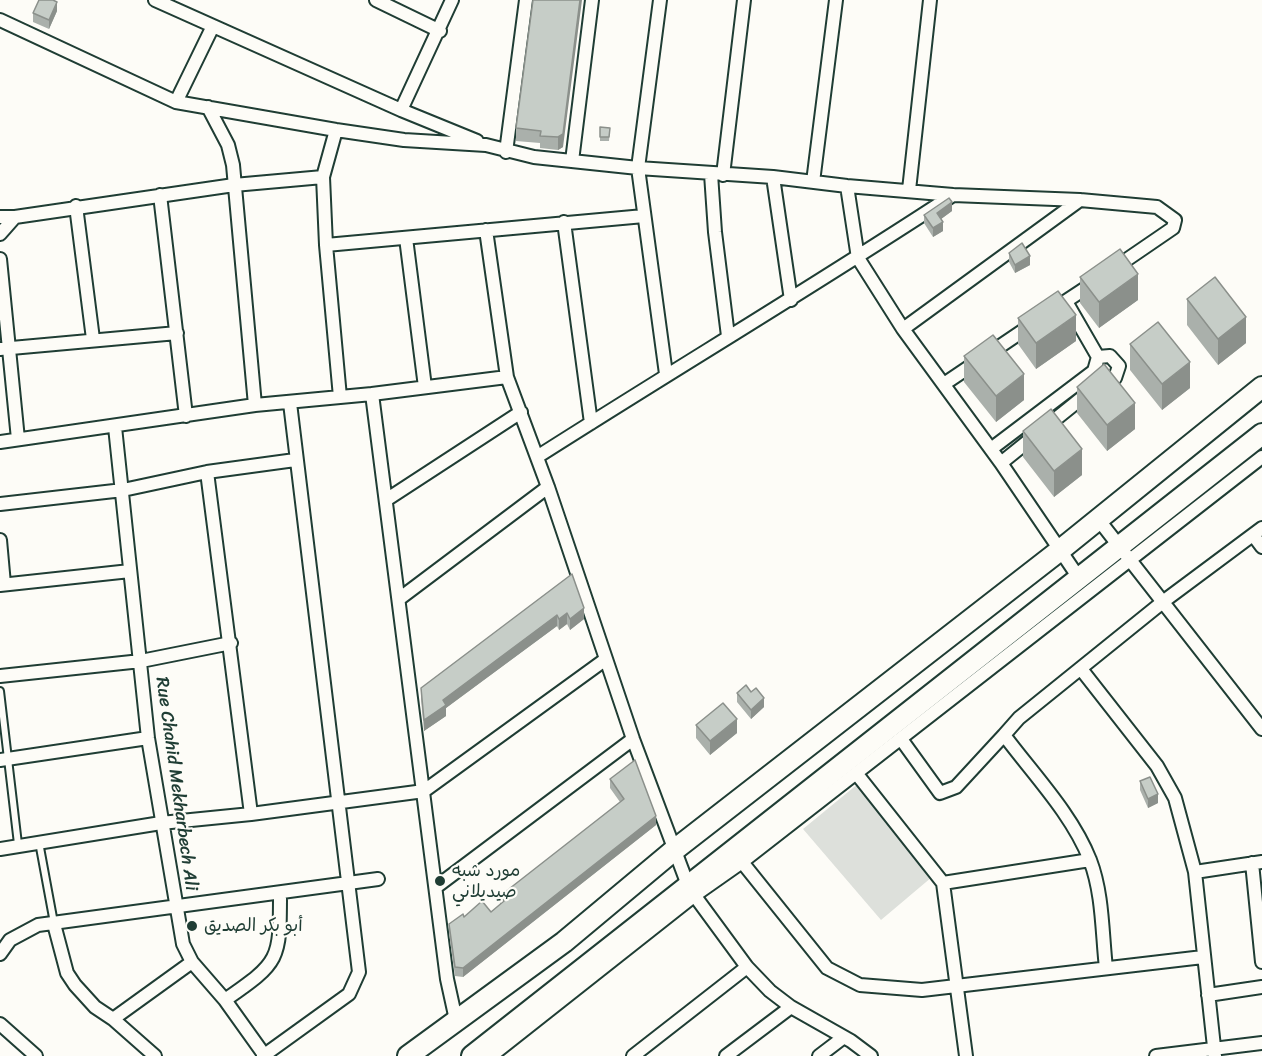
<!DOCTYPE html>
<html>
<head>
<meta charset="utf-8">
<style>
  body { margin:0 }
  canvas { display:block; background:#fdfcf7 }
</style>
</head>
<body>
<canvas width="1262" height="1056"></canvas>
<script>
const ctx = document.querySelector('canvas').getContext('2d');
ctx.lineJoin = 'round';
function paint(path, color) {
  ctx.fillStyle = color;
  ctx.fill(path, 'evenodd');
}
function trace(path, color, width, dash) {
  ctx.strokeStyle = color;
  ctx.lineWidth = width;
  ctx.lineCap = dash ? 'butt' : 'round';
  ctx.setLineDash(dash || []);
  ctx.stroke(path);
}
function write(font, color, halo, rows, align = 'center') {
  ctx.font = font + ' Sriracha,"Playpen Sans Arabic",sans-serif';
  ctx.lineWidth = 4.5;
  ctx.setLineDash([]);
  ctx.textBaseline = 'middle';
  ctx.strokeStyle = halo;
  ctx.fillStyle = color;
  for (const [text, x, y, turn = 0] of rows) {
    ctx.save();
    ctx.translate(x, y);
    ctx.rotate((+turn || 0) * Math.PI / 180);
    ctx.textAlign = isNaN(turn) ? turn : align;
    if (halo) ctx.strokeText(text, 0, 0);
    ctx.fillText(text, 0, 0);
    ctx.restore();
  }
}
const green = new Path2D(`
  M859,783L932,877L881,920L803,829Z`);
const lane = new Path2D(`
  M0,691L18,844
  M39,842L54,923`);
const street = new Path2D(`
  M155,0L401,110L477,141
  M376,0L440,31
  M660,0L638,168L666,374
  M0,20L176,102L336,130L404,140L486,145L534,157L638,168L773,177L847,186L953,195L1080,200L1157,207L1175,220L1173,228L1116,267
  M176,102L213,26
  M208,107L228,145L233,165L255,405
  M401,110L452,0
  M336,130L323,177L326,245L340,397
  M506,152L526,0
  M572,161L592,0
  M711,174L715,232L728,336
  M723,175L744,0
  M773,177L791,300
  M813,182L836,0
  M847,186L858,258L903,329L1001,463L1079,578
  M909,190L930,0
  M160,195L186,416
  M76,206L93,339
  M0,217H15L234,185L323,177
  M564,222L591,423
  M486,230L507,377L548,487L633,739L689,888L747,967L770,991L791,1007L851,1041L871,1056
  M0,234L15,217
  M406,238L425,387
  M326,245L644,216
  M0,259L18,439
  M1068,305L1098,357
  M1054,309L1092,284
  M903,329L1080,200
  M0,349L177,333
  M944,384L1030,326
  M372,394L447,979L456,1020
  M115,427L148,738L183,944L192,962L225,1000L265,1056
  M0,442L255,405L372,394L507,377
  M991,449L1094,371L1098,357L1110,356L1119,366L1115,378L1109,381L1097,377L1094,371
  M537,457C675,369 816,285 953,195
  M1001,463L1088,393
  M207,472L251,814
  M386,500L521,412
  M0,504L123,490L207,472L295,460
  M1098,519L1262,729
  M1253,535L1262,547
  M0,540L4,584
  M0,585L130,571
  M399,599L548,487
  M1081,669L1157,766L1175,798L1195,872L1215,1056
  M0,676L141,661L231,643
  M901,739L940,793L956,787L1004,735
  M0,760L148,738
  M856,773L943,883L966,1056
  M0,849L161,823L251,814L424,791L606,659
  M742,862L827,968L860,985L922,990L1203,957
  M1252,863L1262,962
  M1195,872L1262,862
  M943,883L1090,860
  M436,887L633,739
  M54,924L67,973L75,985L95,1007L113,1019L155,1056
  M0,954L10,940L38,925L378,879
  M1106,968C1102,933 1103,894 1090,860C1072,814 1033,774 1004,735L1019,718L1164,601L1262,528
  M1208,995L1262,987
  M225,1000C280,962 280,960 280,894
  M113,1019L192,962
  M0,1024L36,1056
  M263,1056L349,994L359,972L290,403
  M491,1056L695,895L742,862L1262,457
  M633,1056L747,967
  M726,1056L791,1007
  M819,1056L844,1037
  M1156,1056L1262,1043`);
const primary = new Path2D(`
  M408,1056L564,942L673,851L1059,551L1262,387
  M472,1056L1262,434`);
const wall = new Path2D(`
  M533,0L563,147L558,150L540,148V143L516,141V128Z
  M57,11L49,29L33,22V13Z
  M600,127L610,128L609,141H600Z
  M952,211L941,219L943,231L933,237L924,223V215Z
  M1009,253L1030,265L1015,273L1009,262Z
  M1080,277L1138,300L1099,328L1080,303Z
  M1187,299L1246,343L1218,365L1187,325Z
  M1018,318L1076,341L1036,369L1018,344Z
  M1130,344L1190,388L1162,410L1130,370Z
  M964,356L1024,400L996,422L964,382Z
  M1077,387L1135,429L1107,451L1077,413Z
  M1023,431L1082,475L1054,497L1023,457Z
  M572,574L584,619L570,630L567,624L559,630L557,626L446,708V716L424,731L421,699V688Z
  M751,692L764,707L751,719L737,702V693Z
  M696,725L737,733L710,755L696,738Z
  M610,779L656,825L463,977L455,976L449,933V924L464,917L491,912L500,905V896L620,802L610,788Z
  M1140,781L1158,803L1148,808L1140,790Z`);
const shadedWall = new Path2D(`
  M580,0H582L563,147L558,150V137Z
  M57,2V11L49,29V20Z
  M952,202V211L937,222V213Z
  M943,222V231L933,237V228Z
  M1030,256V265L1015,273V265Z
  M1138,274V300L1099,328V302Z
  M1076,315V341L1036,369V343Z
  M1246,317V343L1218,365V339Z
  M1190,362V388L1162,410V384Z
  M1024,374V400L996,422V396Z
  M1135,403V429L1107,451V425Z
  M1082,449V475L1054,497V471Z
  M584,608V619L570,630V619Z
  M567,613V624L559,630V619Z
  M557,615V626L446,708V716L424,731V720L443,700Z
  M764,698V707L751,719V710Z
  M737,719V733L710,755V741Z
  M1158,794V803L1148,808V799Z
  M656,816V825L463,977V968Z`);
const building = new Path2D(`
  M39,0H53L57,2L49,20L33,13Z
  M533,0H580L563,134L558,137L540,136L541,131L516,128Z
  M600,127L610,128L609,137H600Z
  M949,198L952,202L937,213L943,222L933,228L924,215Z
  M1022,243L1030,256L1015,265L1009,253Z
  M1120,249L1138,274L1099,302L1080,277Z
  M1215,277L1246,317L1218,339L1187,299Z
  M1058,291L1076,315L1036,343L1018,318Z
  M1158,322L1190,362L1162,384L1130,344Z
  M993,335L1024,374L996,396L964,356Z
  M1104,364L1135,403L1107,425L1077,387Z
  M1051,409L1082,449L1054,471L1023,431Z
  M572,574L584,608L570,619L567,613L559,619L557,615L443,700L446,705L424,720L421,688Z
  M746,685L751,692L756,688L764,698L751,710L737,693Z
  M723,703L737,719L710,741L696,725Z
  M635,760L656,816L463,968L455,967L449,924L463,914L464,917L482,901L491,912L504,901L500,896L624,799L610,779Z
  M1150,777L1158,794L1148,799L1140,781Z`);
const markers = [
  [440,881,6,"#1f3d34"],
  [192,926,6,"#1f3d34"]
];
const streetNames = [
  ["Rue Chahid Mekharbech Ali",176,784,82]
];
const poiNames = [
  ["مورد شبه",452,871],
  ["صيديلاني",452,892],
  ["أبو بكر الصديق",204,926]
];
paint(green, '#dde0db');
trace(lane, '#1f3d34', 10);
trace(street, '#1f3d34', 16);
trace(primary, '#1f3d34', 24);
trace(lane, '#fdfcf7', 6);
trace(street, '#fdfcf7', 12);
trace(primary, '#fdfcf7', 20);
paint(wall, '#aab0ab');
paint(shadedWall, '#8b908b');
paint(building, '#c6cdc7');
trace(building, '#8b908b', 1.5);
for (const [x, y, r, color] of markers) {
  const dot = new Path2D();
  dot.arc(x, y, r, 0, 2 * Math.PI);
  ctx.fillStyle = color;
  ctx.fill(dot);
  trace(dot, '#fdfcf7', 2);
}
write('18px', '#1f3d34', '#fdfcf7', streetNames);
write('18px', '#1f3d34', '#fdfcf7', poiNames, 'left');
</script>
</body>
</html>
